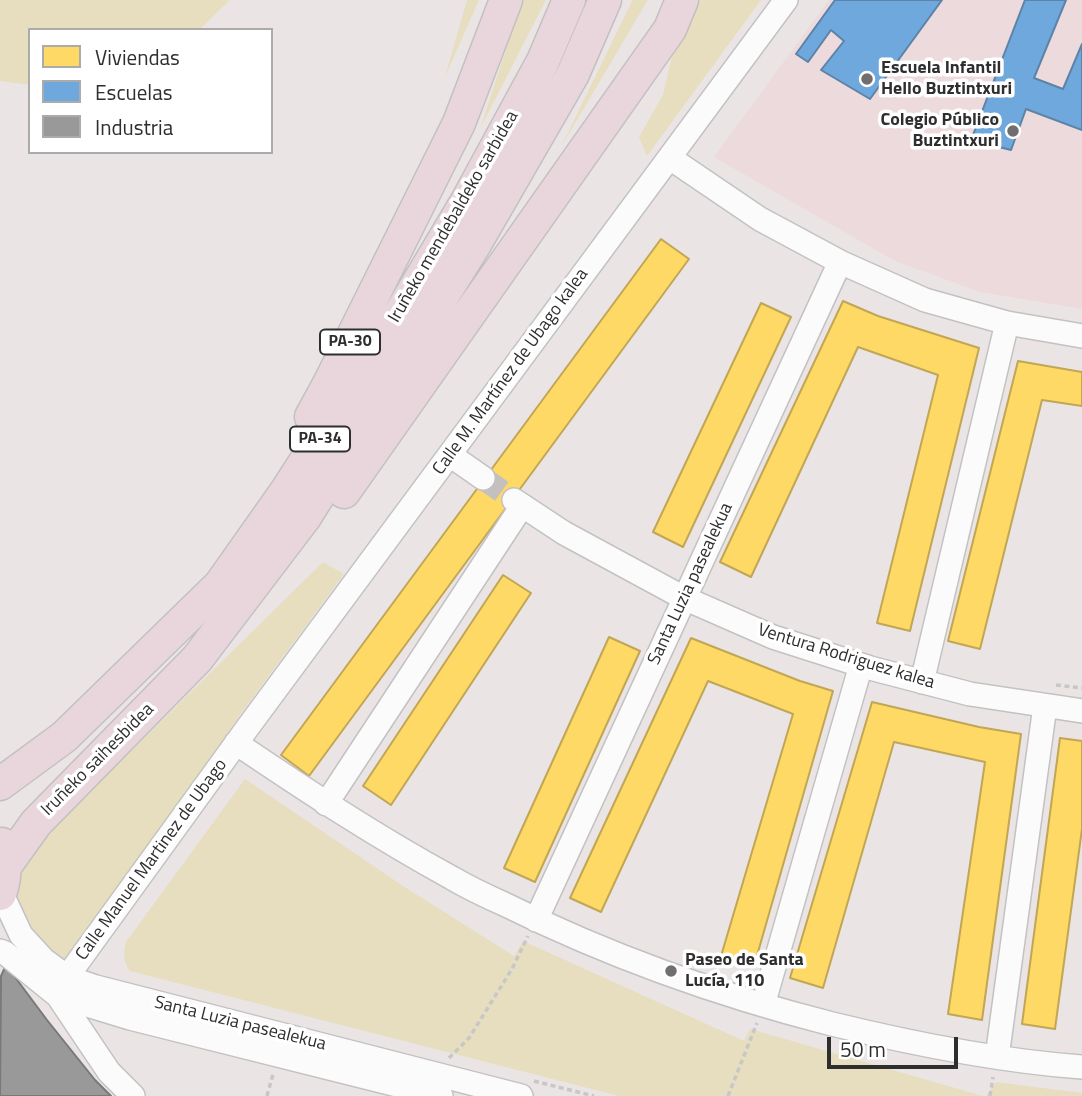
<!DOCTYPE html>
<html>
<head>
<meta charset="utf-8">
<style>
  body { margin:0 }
  #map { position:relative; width:1082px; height:1096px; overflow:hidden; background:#ebe4e5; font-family:"Titillium Web",sans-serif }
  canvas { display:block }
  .legend { position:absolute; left:28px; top:28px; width:245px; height:126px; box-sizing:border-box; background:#fff; border:2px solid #ababab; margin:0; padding:9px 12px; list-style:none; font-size:21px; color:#2e2e2e }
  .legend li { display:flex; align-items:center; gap:14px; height:35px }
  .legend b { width:35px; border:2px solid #ababab }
  .scale { position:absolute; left:827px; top:1037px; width:131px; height:32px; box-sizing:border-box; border:4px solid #2e2e2e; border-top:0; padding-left:9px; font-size:21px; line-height:24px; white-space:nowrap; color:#2e2e2e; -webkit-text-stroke:5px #fff; paint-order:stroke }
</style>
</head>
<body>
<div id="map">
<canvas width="1082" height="1096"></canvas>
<ul class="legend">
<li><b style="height:19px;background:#ffd966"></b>Viviendas</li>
<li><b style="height:19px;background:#6fa8dc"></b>Escuelas</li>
<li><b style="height:19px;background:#999"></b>Industria</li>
</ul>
<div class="scale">50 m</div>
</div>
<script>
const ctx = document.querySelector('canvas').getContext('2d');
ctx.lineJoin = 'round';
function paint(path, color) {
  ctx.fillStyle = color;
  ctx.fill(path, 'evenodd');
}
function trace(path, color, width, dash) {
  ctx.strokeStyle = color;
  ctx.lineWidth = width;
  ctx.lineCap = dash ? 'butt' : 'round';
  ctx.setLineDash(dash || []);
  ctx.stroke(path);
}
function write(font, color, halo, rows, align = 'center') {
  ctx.font = font + ' "Titillium Web",sans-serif';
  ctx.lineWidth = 7;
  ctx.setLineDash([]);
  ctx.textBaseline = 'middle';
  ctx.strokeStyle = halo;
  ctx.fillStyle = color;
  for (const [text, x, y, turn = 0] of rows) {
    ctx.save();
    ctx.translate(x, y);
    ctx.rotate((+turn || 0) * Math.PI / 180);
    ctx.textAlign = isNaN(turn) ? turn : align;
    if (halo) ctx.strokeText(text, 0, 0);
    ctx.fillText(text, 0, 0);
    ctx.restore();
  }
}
const education = new Path2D(`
  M829,0H1082V309L980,292L895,261L714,157Z`);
const green = new Path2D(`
  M0,0H230L199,30H30V85L0,81Z
  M467,0H479L445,77Z
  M522,0H546L480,129Z
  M632,0H648L561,147L631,3Z
  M700,0H761L647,156L639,137L663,95L671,60Z
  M323,562L344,574L237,719L98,934L67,977L1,892L63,818Z
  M245,779L403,886L514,956L523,941L744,1041L750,1029L983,1096H619L130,971C123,962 123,953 126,942Z
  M996,1082L1082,1093V1096H986Z`);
const homes = new Path2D(`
  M661,239L689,259L309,776L281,755Z
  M843,301L878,316L979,348L910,631L877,623L938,375L858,347L751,577L720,562Z
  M761,303L791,317L683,547L653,532Z
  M1018,361L1082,372V406L1042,400L980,649L948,641Z
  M503,575L531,593L391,805L363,786Z
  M609,637L640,651L535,882L504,868Z
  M691,638L800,681L833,691L754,966L721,956L793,714L708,681L601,912L570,898Z
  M872,702L979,727L1021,734L982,1020L948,1014L985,762L894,742L823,988L790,978Z
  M1060,738L1082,741V829L1055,1029L1022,1024Z`);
const schools = new Path2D(`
  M835,0H942L870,99L821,70L844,41L831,30L808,62L796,54Z
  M1025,0H1066L1034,78L1063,89L1082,44V130L1026,109L1011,150L971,140Z`);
const industry = new Path2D(`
  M6,965L47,1020L95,1080L111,1096H0L1,976Z`);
const minorTunnel = new Path2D(`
  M483,478L514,500`);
const path = new Path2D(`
  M1056,685L1082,688
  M449,1058L469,1038L512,969L528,936
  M534,1081L594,1096
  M267,1096L273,1074
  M728,1096L757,1023
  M990,1096L993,1077`);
const minor = new Path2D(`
  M670,158L760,219L840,262L925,300L1007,323L1082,336
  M450,455L483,478
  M514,500L564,533L684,598L773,637L870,668L970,694L1082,711
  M922,682L1007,323
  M236,743C307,791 377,837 452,878C469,888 486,896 504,904C609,956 718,995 832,1024C914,1044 998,1061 1082,1067
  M326,804L522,506
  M1,892L21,935L44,960L67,977L96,987L521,1096
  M536,920L840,262
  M0,951L5,953L58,996L130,1018L441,1096
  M67,977L248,727L786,0
  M58,996L109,1072L133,1096
  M763,1005L861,665
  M997,1057L1045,706`);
const highway = new Path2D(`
  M311,417L329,384L459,123L506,0
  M344,492L670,29L682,0
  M0,784L64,737L220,585L287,490L392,327L467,201L543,61L569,0
  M6,865L36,823L197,659L305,517L475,244L573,74L605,0
  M0,894C6,877 6,862 2,844`);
const markers = [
  [867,79,7,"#706e6e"],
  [1013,131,7,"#706e6e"],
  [671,971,7,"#706e6e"]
];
const shields = [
  [350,342,60],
  [320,439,60]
];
const shieldNames = [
  ["PA-30",350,342],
  ["PA-34",320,439]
];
const poiNames = [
  ["Escuela Infantil",881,69],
  ["Hello Buztintxuri",881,90],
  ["Colegio Público",999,121,"right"],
  ["Buztintxuri",999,142,"right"],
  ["Paseo de Santa",685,961],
  ["Lucía, 110",685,982]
];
const streetNames = [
  ["Iruñeko mendebaldeko sarbidea",454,217,-60],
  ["Calle M. Martínez de Ubago kalea",511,372,-54],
  ["Santa Luzia pasealekua",691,584,-65],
  ["Ventura Rodriguez kalea",846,657,17],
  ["Iruñeko saihesbidea",98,760,-45],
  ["Calle Manuel Martinez de Ubago",152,860,-54],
  ["Santa Luzia pasealekua",240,1024,14]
];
paint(education, '#eddadc');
paint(green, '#e6debf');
paint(homes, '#ffd966');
trace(homes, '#c0a655', 2);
paint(schools, '#6fa8dc');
trace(schools, '#5c83a8', 2);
paint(industry, '#999');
trace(industry, '#797979', 2);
trace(minorTunnel, '#c5c0c0', 23, [23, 11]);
trace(minor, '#c3c2c2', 26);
trace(highway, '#c2c0c0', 35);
trace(path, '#c8c7c7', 3.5, [5, 3.5]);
trace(minor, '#fcfbfb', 23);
trace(highway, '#e9d6dd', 32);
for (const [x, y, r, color] of markers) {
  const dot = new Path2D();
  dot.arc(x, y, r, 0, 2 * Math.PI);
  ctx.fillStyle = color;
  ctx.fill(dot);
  trace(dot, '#fff', 2.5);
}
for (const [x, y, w] of shields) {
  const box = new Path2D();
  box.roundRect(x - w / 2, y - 12.5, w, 25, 5);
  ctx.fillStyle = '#fff';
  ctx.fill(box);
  trace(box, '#2e2e2e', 2);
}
write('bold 16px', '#2e2e2e', null, shieldNames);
write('bold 18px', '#2e2e2e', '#fff', poiNames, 'left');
write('18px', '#2e2e2e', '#fff', streetNames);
</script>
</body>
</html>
